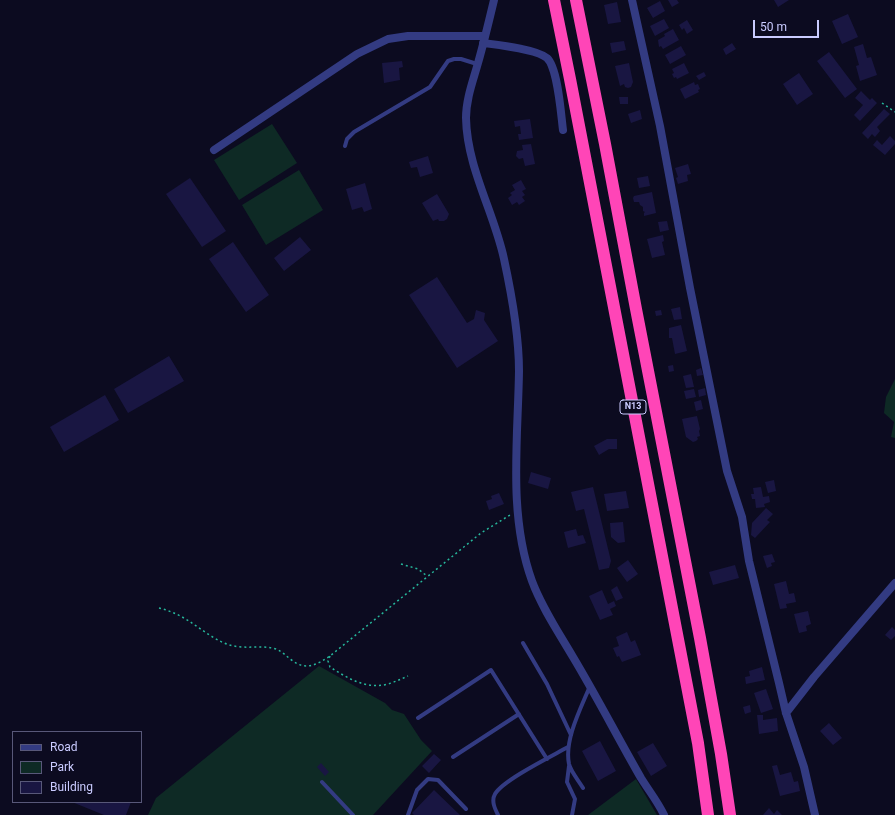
<!DOCTYPE html>
<html>
<head>
<meta charset="utf-8">
<style>
  body { margin:0 }
  #map { position:relative; width:895px; height:815px; overflow:hidden; background:#0c0b20; font-family:Roboto,sans-serif }
  canvas { display:block }
  .legend { position:absolute; left:12px; top:731px; width:130px; height:72px; box-sizing:border-box; background:#0c0b20; border:1px solid #585879; margin:0; padding:5px 7px; list-style:none; font-size:12px; color:#cacbff }
  .legend li { display:flex; align-items:center; gap:8px; height:20px }
  .legend b { width:20px; border:1px solid #585879 }
  .scale { position:absolute; left:753px; top:20px; width:66px; height:18px; box-sizing:border-box; border:2px solid #cacbff; border-top:0; padding-left:5px; font-size:12px; line-height:14px; white-space:nowrap; color:#cacbff; -webkit-text-stroke:3px #0c0b20; paint-order:stroke }
</style>
</head>
<body>
<div id="map">
<canvas width="895" height="815"></canvas>
<ul class="legend">
<li><b style="height:5px;background:#333b82"></b>Road</li>
<li><b style="height:11px;background:#0e2a25"></b>Park</li>
<li><b style="height:11px;background:#191642"></b>Building</li>
</ul>
<div class="scale">50 m</div>
</div>
<script>
const ctx = document.querySelector('canvas').getContext('2d');
ctx.lineJoin = 'round';
function paint(path, color) {
  ctx.fillStyle = color;
  ctx.fill(path, 'evenodd');
}
function trace(path, color, width, dash) {
  ctx.strokeStyle = color;
  ctx.lineWidth = width;
  ctx.lineCap = dash ? 'butt' : 'round';
  ctx.setLineDash(dash || []);
  ctx.stroke(path);
}
function write(font, color, halo, rows, align = 'center') {
  ctx.font = font + ' Roboto,sans-serif';
  ctx.lineWidth = 3;
  ctx.setLineDash([]);
  ctx.textBaseline = 'middle';
  ctx.strokeStyle = halo;
  ctx.fillStyle = color;
  for (const [text, x, y, turn = 0] of rows) {
    ctx.save();
    ctx.translate(x, y);
    ctx.rotate((+turn || 0) * Math.PI / 180);
    ctx.textAlign = isNaN(turn) ? turn : align;
    if (halo) ctx.strokeText(text, 0, 0);
    ctx.fillText(text, 0, 0);
    ctx.restore();
  }
}
const green = new Path2D(`
  M272,124L297,163L239,200L214,160Z
  M299,170L323,210L266,245L242,205Z
  M895,379V438L891,437L894,422L884,413L886,397Z
  M319,666L385,703L392,710L404,714L421,740L432,751L373,815H148L156,798Z
  M636,779L657,815H588Z`);
const building = new Path2D(`
  M668,0H677L679,3L672,7Z
  M774,0H789L778,7Z
  M660,1L665,11L653,18L647,8Z
  M617,2L621,22L608,24L604,5Z
  M848,14L858,37L842,44L832,21Z
  M664,19L669,28L655,36L650,26Z
  M687,20L693,30L687,34L684,28L682,30L679,25Z
  M673,29L679,40L663,49L661,46L659,47L658,40L665,36L664,34Z
  M624,41L626,50L612,53L610,43Z
  M732,43L736,49L726,55L723,49Z
  M863,44L867,58L871,57L877,75L860,81L856,66L859,65L854,47Z
  M681,46L686,55L670,64L665,55Z
  M829,52L857,89L845,98L817,61Z
  M402,61L403,67L399,68L400,80L384,83L382,63Z
  M629,63L633,82L631,87L628,88L625,87L624,84L620,86L615,66Z
  M684,63L689,73L677,79L676,77L674,78L672,74L674,73L672,69Z
  M704,72L706,76L699,80L696,76Z
  M799,73L813,94L797,105L783,84Z
  M694,82L695,85L698,84L700,89L698,90L699,92L685,99L680,89Z
  M861,91L870,100L872,98L877,103L860,121L854,115L863,105L855,98Z
  M619,97H628V104H620Z
  M884,109L890,114L877,127L880,131L875,137L872,134L868,139L862,133Z
  M640,110L642,119L631,123L628,114Z
  M530,119L533,138L519,140L518,134H521L520,126L515,127L514,121Z
  M890,136L895,141V144L885,155L873,145L877,140L882,145Z
  M531,144L535,164L525,166L523,158L519,159L516,156L517,151L523,150L522,145Z
  M428,156L433,173L420,177L417,167L411,168L409,162Z
  M688,164L691,174L687,175L688,181L678,184L676,178L678,177L675,168Z
  M648,176L650,186L639,188L637,178Z
  M190,178L226,231L202,247L166,194Z
  M521,180L526,189L522,191L525,195L522,197L525,201L519,205L517,202L512,205L508,198L512,195L510,193L515,190L512,185Z
  M365,183L372,209L364,212L362,207L352,210L346,189Z
  M652,192L656,213L644,216V213L645,212L643,211V207L640,205L639,202H634L633,198L634,196Z
  M437,194L449,214L447,219L444,221H439L438,219L433,221L422,203Z
  M667,221L669,230L660,232L658,222Z
  M663,235L664,241L662,242L665,255L652,258L647,239Z
  M300,237L311,250L284,271L274,258Z
  M233,242L269,295L246,312L209,259Z
  M437,277L467,323L474,319L476,310L485,313L484,320L498,341L457,368L409,295Z
  M680,307L682,319L674,320L671,309Z
  M661,310L662,315L656,316L655,311Z
  M681,325L687,351L675,354L672,338H669V328Z
  M169,356L184,381L128,413L114,389Z
  M673,365L674,371L669,372L668,366Z
  M701,368L703,375L697,376L696,370Z
  M691,374L694,387L686,388L683,376Z
  M705,388L706,395L699,397L698,390Z
  M694,389L696,397L686,399L684,391Z
  M105,395L119,420L64,452L50,427Z
  M701,400L703,409L696,411L694,402Z
  M697,416L700,429L699,431L700,436L697,437L698,439L696,441L693,442L686,437L682,419Z
  M607,439H617V449H609L599,455L594,446Z
  M531,472L551,478L548,489L528,483Z
  M774,480L776,491L768,493L765,482Z
  M593,487L611,561L609,568L599,570L584,509L576,511L571,492Z
  M761,487L763,497L769,496L770,502L764,504L765,507L756,508L755,499H752L751,494H754L753,488Z
  M626,491L629,508L607,511L604,494Z
  M499,493L504,504L489,510L486,501L492,499L491,496Z
  M766,508L773,514L767,520L770,522L755,538L751,535L752,523Z
  M623,522L625,542L618,543L611,537L610,523Z
  M576,529L578,536L583,535L586,543L568,548L564,532Z
  M772,554L775,562L771,563L772,566L767,568L763,556Z
  M628,560L638,574L627,582L617,568Z
  M735,565L739,578L713,585L709,572Z
  M786,581L789,594L794,593L796,602L786,604L787,608L780,609L774,584Z
  M617,586L623,598L616,601L611,590Z
  M602,590L608,604L614,601L616,606L610,609L613,615L600,620L589,596Z
  M808,611L811,624L806,626L807,631L799,633L794,614Z
  M892,627L895,630V636L891,640L885,635Z
  M627,632L631,642L635,640L641,655L622,662L619,656L617,657L613,648L619,646L616,637Z
  M762,667L765,680L746,684L745,677L750,676L749,671Z
  M766,689L773,709L761,713L754,693Z
  M750,705L751,712L745,714L743,707Z
  M757,715H763V720L777,718L778,731L759,734Z
  M829,723L842,738L833,745L820,731Z
  M600,741L616,771L598,781L582,751Z
  M653,743L667,766L651,776L637,752Z
  M434,754L441,760L429,773L422,766Z
  M321,763L329,772L325,776L317,767Z
  M777,765L780,775L791,772L794,782L798,781L800,791L780,796L772,766Z
  M434,790L460,815H414L412,813Z
  M72,802H131L126,815H104Z
  M769,808L774,814L777,810L782,815H763Z`);
const path = new Path2D(`
  M882,103L895,112
  M401,564L418,569L427,576
  M159,608C164,609 169,611 174,613C191,620 206,635 224,643C243,651 259,644 276,649C283,652 287,657 293,661C306,671 318,664 330,656L481,533L510,515
  M330,656L328,661L330,667C347,678 367,690 388,684C395,682 401,679 408,676`);
const lane = new Path2D(`
  M345,146L347,139L354,132L430,87L448,61L454,59H461L477,64
  M523,643L547,684L571,735
  M418,718L491,670L547,759
  M453,757L519,714
  M569,766L567,782L575,799L572,815
  M322,782L353,815
  M583,788C579,781 571,772 569,764C564,740 581,708 590,686
  M408,815L417,790L428,779L438,780L466,809
  M498,815C495,809 491,801 495,794C503,780 552,756 568,747`);
const street = new Path2D(`
  M494,0C489,21 484,42 478,63C473,81 466,99 466,118C467,168 494,212 504,259C512,296 519,334 519,371C518,440 508,515 532,581C542,608 559,633 573,657C597,697 618,738 641,778C649,791 658,802 664,815
  M632,0L660,126L690,288L727,471L742,517L749,561L779,683L786,713L804,767L815,815
  M483,43C498,45 536,49 547,58C558,68 561,115 563,130
  M214,150L357,54L388,39L408,36H485
  M786,713L814,677L895,583`);
const highway = new Path2D(`
  M554,0L570,79L698,743L708,815
  M576,0L605,144L636,309L700,638L721,754L730,815`);
const shields = [
  [633,407,26]
];
const shieldNames = [
  ["N13",633,407]
];
paint(green, '#0e2a25');
paint(building, '#191642');
trace(path, '#26b79b', 1.5, [2, 3]);
trace(lane, '#333b82', 4);
trace(street, '#333b82', 8);
trace(highway, '#ff45b7', 12);
for (const [x, y, w] of shields) {
  const box = new Path2D();
  box.roundRect(x - w / 2, y - 7, w, 14, 3);
  ctx.fillStyle = '#0c0b20';
  ctx.fill(box);
  trace(box, '#cacbff', 1);
}
write('bold 9px', '#cacbff', null, shieldNames);
</script>
</body>
</html>
